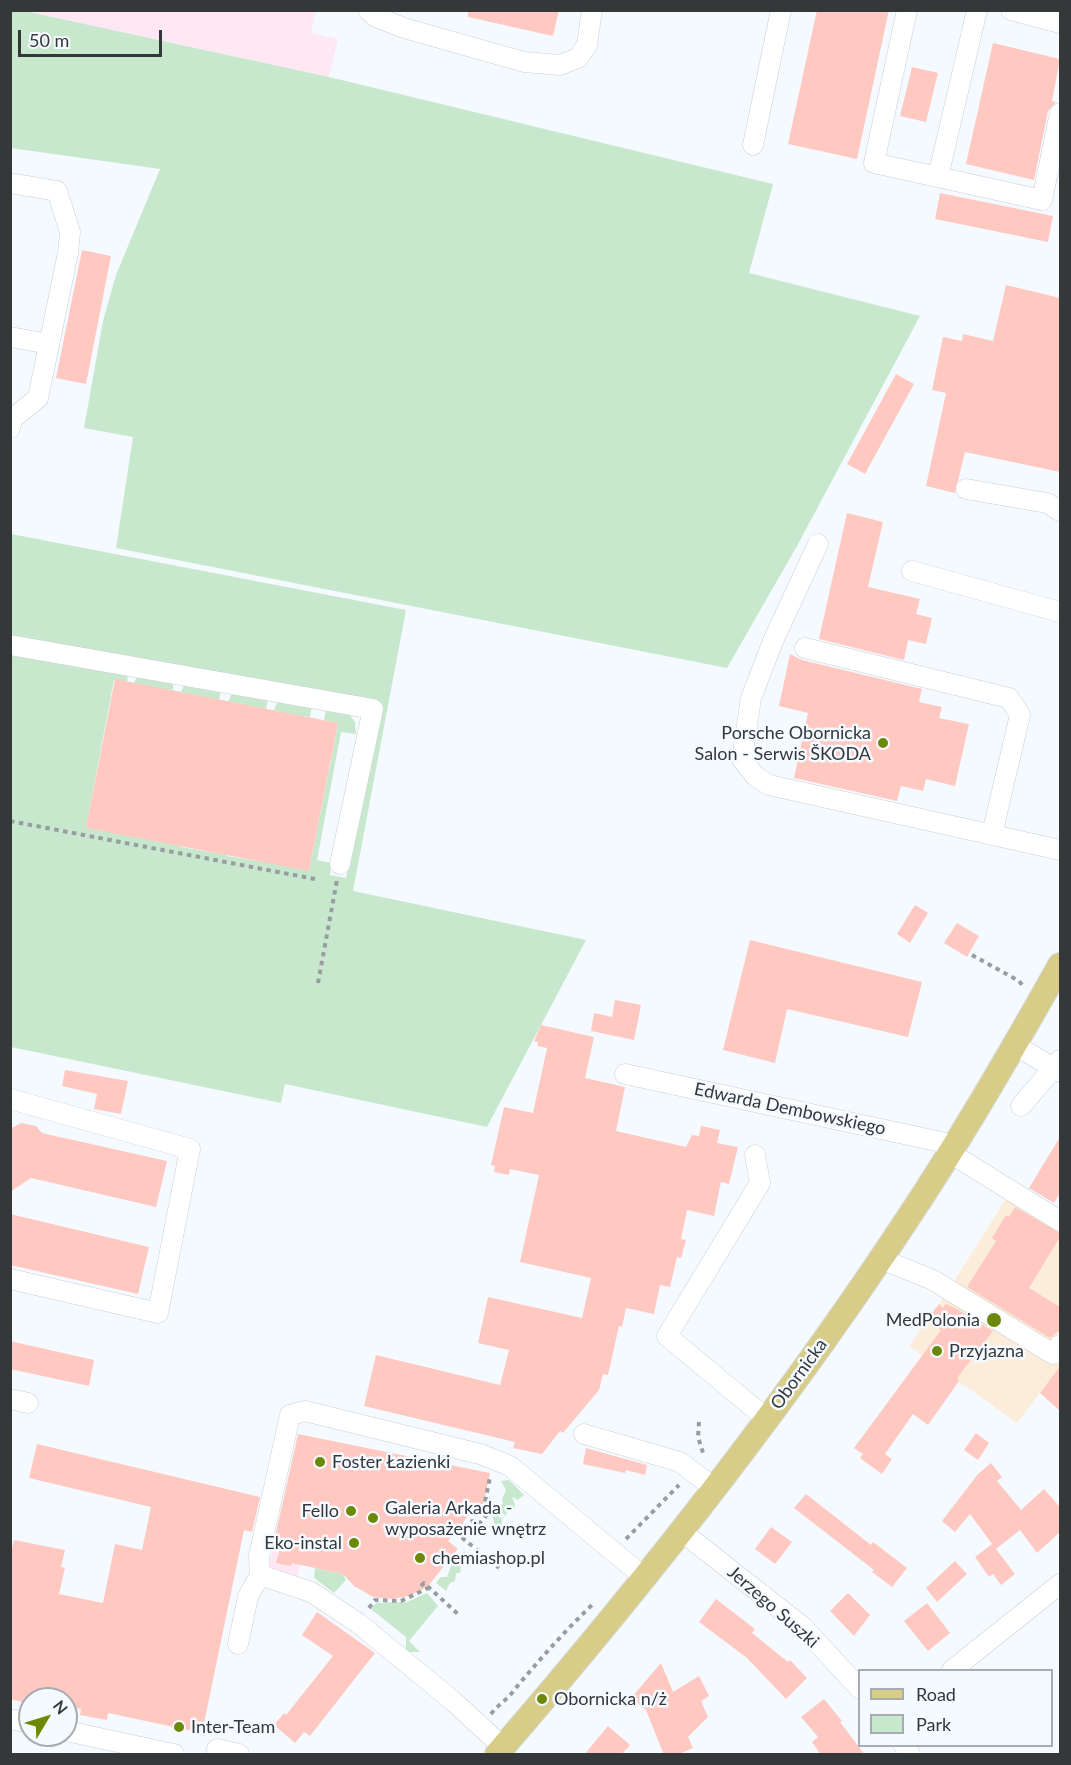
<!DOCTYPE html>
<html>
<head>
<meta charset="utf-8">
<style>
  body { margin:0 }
  #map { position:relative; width:1071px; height:1765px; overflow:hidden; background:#f4faff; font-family:Lato,sans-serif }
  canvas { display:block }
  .frame { position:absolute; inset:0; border:12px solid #353839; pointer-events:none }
  .legend { position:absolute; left:858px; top:1669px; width:195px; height:78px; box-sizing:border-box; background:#f4faff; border:2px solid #a8acb0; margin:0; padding:8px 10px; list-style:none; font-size:18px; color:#353839 }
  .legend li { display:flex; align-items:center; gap:12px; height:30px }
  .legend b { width:30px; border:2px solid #a8acb0 }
  .north { position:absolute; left:18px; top:1687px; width:60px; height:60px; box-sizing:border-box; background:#f4faff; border:2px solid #a8acb0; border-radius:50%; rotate:52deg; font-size:16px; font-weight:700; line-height:24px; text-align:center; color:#353839 }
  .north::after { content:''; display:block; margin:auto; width:21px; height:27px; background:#6b8904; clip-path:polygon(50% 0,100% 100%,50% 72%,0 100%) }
  .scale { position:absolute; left:18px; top:30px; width:144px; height:27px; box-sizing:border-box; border:3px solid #353839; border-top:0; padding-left:8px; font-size:18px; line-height:21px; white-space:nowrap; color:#353839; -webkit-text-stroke:4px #f4faff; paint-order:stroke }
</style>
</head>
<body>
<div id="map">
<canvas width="1071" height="1765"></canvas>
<div class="frame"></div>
<ul class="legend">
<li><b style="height:8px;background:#d7cd88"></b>Road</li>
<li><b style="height:16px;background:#c8e8cd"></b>Park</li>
</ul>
<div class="north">N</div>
<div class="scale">50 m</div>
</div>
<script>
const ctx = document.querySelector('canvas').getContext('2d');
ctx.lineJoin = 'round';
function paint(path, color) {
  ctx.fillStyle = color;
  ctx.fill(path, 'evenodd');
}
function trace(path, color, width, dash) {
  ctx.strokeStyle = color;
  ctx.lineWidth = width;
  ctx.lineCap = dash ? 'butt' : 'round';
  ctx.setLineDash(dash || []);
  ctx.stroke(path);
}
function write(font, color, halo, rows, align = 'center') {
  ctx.font = font + ' Lato,sans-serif';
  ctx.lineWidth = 5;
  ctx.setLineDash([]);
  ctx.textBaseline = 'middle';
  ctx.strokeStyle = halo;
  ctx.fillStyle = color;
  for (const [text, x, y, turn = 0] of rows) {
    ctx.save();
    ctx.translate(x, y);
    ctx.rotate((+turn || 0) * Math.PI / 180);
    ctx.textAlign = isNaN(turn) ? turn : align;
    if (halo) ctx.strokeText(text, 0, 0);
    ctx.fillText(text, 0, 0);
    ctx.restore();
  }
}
const industrial = new Path2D(`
  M25,11H316L311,33L338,39L329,77Z
  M275,1539L305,1547L295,1584L268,1569Z`);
const medical = new Path2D(`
  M1014,1186L1060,1215V1366L1017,1423L909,1346L946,1294Z`);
const green = new Path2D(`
  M10,11H25L329,77L773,184L749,273L920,316L797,546L727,668L116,548L133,437L84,428L103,321L116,275L160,169L11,148Z
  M11,534L406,610L353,891L586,940L487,1127L285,1084L281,1103L11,1047L10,649L128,675L127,682L114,680L86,828L121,834L134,683L138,675L173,681V690L161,688L197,695L181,692L185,683L221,691L219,700L207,699L181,847L216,853L242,705L228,702L233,691L268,699L266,709L254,707L227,856L263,862L290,714L274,710L279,699L312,706L310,717L302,716L309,871L338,724L324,720L326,709L349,714L355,722L356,734L341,732L317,860L331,863L330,875L346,878L379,706L11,639Z
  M509,1480L524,1495L518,1500L512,1497L515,1505L514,1509L508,1507L506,1516L497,1509L496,1514L502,1519V1524L495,1525L492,1515L494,1507L503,1504L502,1499L506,1490L501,1481Z
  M464,1551L470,1556L469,1562L461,1566L460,1573H456L455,1581L450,1583L446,1591L436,1583L441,1577H447L451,1566Z
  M315,1568L343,1574L346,1580L334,1593L314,1578Z
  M427,1593L438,1606L409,1641L420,1652H406V1637L371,1609L376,1603L407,1602Z`);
const building = new Path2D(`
  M468,10H559L553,36L468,17Z
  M817,10H889L857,159L788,144Z
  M993,43L1060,59L1052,101L1056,102L1048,111L1034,180L966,164Z
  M912,67L938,73L926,122L900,116Z
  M940,193L1053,216L1048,242L935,219Z
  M82,250L111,256L86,384L56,378Z
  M1006,285L1060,298V472L965,452L955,493L926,486L946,393L932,390L943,337L962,341L963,334L993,341Z
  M896,374L914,384L865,474L847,464Z
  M847,513L883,522L868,587L920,599L916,614L932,618L926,644L908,640L904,660L819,639Z
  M790,654L802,660L922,689L919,702L942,707L939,718L969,724L955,786L926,779L923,791L901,786L897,801L794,778L808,713L779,706Z
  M115,679L338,723L309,871L86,828Z
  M915,905L928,913L910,943L897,934Z
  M957,923L979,936L967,957L944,943Z
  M750,940L922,982L908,1037L787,1009L775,1063L723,1050Z
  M615,1000L641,1005L634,1040L591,1031L594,1013L612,1017Z
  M541,1025L594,1037L585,1078L625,1087L616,1131L686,1147L692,1135L699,1136L701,1126L720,1130L717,1143L738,1147L729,1184L721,1182L714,1216L687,1210L681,1239L686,1240L681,1258L677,1257L670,1287L660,1285L654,1314L626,1308L622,1327L619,1326L608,1375L603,1374L599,1390L563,1433L560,1431L542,1454L513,1448L515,1442L364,1406L376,1355L500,1385L509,1350L478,1343L488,1297L582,1318L591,1278L520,1262L539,1175L510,1169L509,1175L494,1172L495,1166L491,1165L504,1107L533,1113L547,1048L537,1046L538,1042L534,1041Z
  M65,1070L128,1081L121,1114L94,1109L97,1094L62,1086Z
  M21,1123L36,1126L42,1133L167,1161L156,1207L31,1178L10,1192V1129Z
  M1060,1137V1193L1054,1203L1029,1188Z
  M1015,1207L1060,1233V1237L1029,1288L1060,1307V1330L1050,1338L967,1287L996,1241L992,1238L1006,1215L1009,1217Z
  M10,1214L149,1247L138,1294L10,1265Z
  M939,1304L943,1308L946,1304L955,1308L993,1331L957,1378L959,1381L928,1425L913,1414L885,1454L892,1459L882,1474L860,1458L863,1454L854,1448L941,1330L927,1320Z
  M10,1341L94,1360L89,1386L10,1369Z
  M1060,1366V1411L1040,1393Z
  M976,1433L989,1443L978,1460L964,1450Z
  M298,1434L490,1473L482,1512L473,1510L448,1541L458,1549L428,1586L409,1596L391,1599L373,1597L354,1586L343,1574L292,1563L291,1566L276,1563L283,1539L275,1537Z
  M37,1444L260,1497L252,1532L244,1530L202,1733L108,1713L107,1720L80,1715L81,1709L66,1706V1699H30V1704L10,1699V1557L14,1540L65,1550L61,1567L65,1568L59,1594L103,1603L115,1544L142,1550L151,1507L29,1478Z
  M586,1448L647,1465L645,1475L626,1470L625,1473L583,1464Z
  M991,1463L1002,1477L997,1481L1021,1510L1044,1489L1060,1507V1532L1037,1553L1020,1530L996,1549L1015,1574L1001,1585L993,1574L989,1577L975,1557L992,1544L970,1514L955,1532L942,1521L978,1474Z
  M806,1494L871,1545L873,1542L907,1568L892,1587L872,1572L874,1570L794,1508Z
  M771,1527L792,1542L775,1564L755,1549Z
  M955,1561L967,1574L937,1602L926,1588Z
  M848,1593L870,1615L854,1636L830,1611Z
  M716,1599L755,1629L752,1633L788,1662L790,1660L807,1678L786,1699L747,1658L699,1622Z
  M927,1603L950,1633L928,1651L904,1621Z
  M317,1612L375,1653L310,1736L304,1732L295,1743L274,1725L284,1713L286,1715L333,1656L302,1635Z
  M661,1663L673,1692L699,1676L709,1696L701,1701L708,1717L688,1737L693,1748L677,1755H664L646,1710L631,1698Z
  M824,1699L842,1721L840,1722L865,1755H821L812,1742L818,1737L801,1717Z
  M608,1726L630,1745L621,1755H584Z`);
const path = new Path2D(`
  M10,821L315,879
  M972,955L1019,981L1024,987
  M318,983L337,880
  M699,1422L698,1437L704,1456
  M461,1525L466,1529L460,1536L499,1568
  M466,1529L472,1521L478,1525L487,1515L484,1507L490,1477
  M626,1539L679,1485
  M421,1586L424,1583L459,1615
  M369,1608L375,1600L401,1601L428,1588
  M491,1714C497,1706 505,1701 511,1694C537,1662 564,1632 594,1603`);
const minor = new Path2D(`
  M368,10L376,17L404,28L524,62L560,65L578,58L587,45L592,10
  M907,10L874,163L1042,200L1060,113
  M1011,10L1060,23
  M753,145L781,10
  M938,177L977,10
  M10,183L57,191L70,232L68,253L38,398L12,419L10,428
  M10,337L49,344
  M966,489L1047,503L1060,511
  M818,544L773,641L751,698L742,759L755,776L769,785L1060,850
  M912,571L1060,612
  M10,645L373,709L340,864
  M805,648L1009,698L1020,715L992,834
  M1015,1045L1060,1072
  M625,1074L955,1145
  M10,1099L190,1149L158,1313L10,1279
  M1021,1106L1060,1060
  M950,1153L1060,1221
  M755,1155L760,1183L667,1336L767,1419
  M881,1259L933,1280L1053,1354L1060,1345
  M10,1399L28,1403
  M584,1434L680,1462L714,1488
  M681,1531L803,1627L860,1689
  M238,1644L248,1597L260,1575
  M952,1670L1060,1584
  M10,1719L30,1723
  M66,1731L174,1754
  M904,1746L910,1754
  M503,1747L453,1701L358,1623L311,1592L260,1575L259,1556L290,1415L305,1411L480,1454L510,1466L644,1577
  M217,1749L239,1754`);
const major = new Path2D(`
  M497,1754C645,1583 787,1403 912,1212C965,1132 1013,1049 1060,965`);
const markers = [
  [883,743,6,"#6b8904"],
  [994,1320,8,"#6b8904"],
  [937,1351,6,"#6b8904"],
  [320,1462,6,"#6b8904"],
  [351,1511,6,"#6b8904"],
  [373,1518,6,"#6b8904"],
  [354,1543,6,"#6b8904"],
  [420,1558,6,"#6b8904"],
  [542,1699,6,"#6b8904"],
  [179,1727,6,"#6b8904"]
];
const poiNames = [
  ["Porsche Obornicka",871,733,"right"],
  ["Salon - Serwis ŠKODA",871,754,"right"],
  ["MedPolonia",980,1320,"right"],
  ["Przyjazna",949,1351],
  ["Foster Łazienki",332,1462],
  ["Galeria Arkada -",385,1508],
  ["wyposażenie wnętrz",385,1529],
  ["Fello",339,1511,"right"],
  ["Eko-instal",342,1543,"right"],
  ["chemiashop.pl",432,1558],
  ["Obornicka n/ż",554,1699],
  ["Inter-Team",191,1727]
];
const streetNames = [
  ["Edwarda Dembowskiego",790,1109,12],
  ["Obornicka",799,1374,-54],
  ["Jerzego Suszki",773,1607,41]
];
paint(industrial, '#ffe8f4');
paint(medical, '#fbedd9');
paint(green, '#c8e8cd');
paint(building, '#ffc9c2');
trace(minor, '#c9cfd4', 21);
trace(major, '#d7d7d7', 26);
trace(path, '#989da0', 4, [4.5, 4.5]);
trace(minor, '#fff', 20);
trace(major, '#d7cd88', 24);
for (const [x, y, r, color] of markers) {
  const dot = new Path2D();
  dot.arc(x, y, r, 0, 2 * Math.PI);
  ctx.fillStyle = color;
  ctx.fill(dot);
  trace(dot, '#f4faff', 2);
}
write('18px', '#353839', '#f4faff', poiNames, 'left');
write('18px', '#353839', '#f4faff', streetNames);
</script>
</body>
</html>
